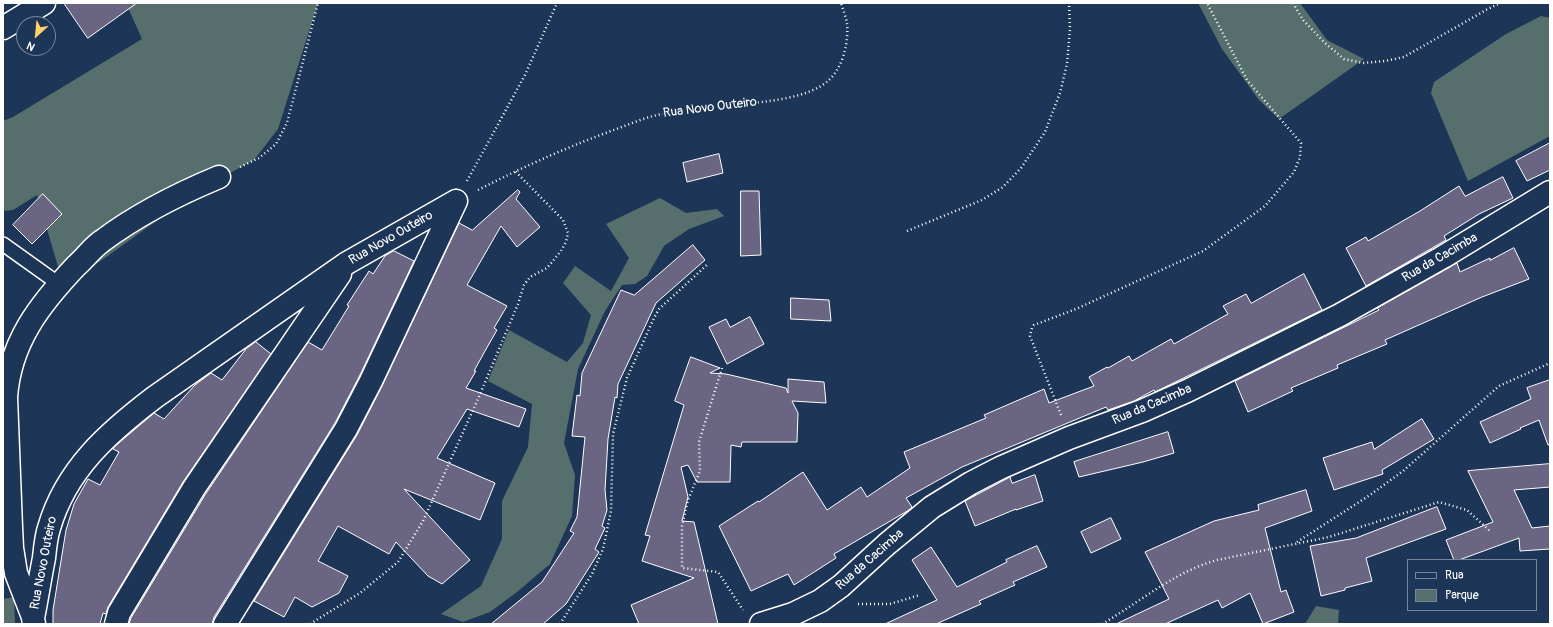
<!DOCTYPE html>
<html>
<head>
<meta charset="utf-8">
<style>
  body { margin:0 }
  #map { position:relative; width:1553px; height:627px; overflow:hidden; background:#1d3557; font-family:Pangolin,sans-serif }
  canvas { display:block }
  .frame { position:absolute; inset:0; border:4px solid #fff; pointer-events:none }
  .legend { position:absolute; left:1407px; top:559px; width:130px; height:52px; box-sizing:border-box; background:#1d3557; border:1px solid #77869a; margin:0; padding:5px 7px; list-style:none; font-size:12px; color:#fff }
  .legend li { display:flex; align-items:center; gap:8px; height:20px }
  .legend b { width:20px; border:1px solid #77869a }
  .north { position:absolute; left:16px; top:16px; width:40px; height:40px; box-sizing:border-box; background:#1d3557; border:1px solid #77869a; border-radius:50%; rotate:207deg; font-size:11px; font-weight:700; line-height:16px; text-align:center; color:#fff }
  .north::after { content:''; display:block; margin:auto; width:14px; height:18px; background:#ffd166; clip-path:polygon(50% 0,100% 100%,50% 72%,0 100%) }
</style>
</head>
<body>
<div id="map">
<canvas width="1553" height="627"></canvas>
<div class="frame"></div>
<ul class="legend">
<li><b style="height:5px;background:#1d3557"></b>Rua</li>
<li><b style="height:11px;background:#566f6c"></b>Parque</li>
</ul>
<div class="north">N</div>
</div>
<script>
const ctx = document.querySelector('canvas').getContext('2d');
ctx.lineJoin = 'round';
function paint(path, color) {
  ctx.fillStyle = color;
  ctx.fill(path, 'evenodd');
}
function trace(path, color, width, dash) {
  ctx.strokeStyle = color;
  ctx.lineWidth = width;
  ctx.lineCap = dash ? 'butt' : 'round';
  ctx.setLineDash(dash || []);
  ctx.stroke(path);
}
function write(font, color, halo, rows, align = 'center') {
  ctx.font = font + ' Pangolin,sans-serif';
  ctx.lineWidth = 3.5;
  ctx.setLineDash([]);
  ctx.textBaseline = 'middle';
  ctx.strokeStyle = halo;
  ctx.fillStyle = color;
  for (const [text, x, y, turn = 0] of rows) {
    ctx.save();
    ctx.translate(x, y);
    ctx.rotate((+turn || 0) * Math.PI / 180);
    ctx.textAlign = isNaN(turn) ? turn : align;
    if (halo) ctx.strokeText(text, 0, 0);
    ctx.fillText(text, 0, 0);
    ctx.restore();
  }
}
const green = new Path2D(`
  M126,3H318L278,129L254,160L204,187L64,287L37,195L13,210L3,211V121L13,117L142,39Z
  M1198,3H1300L1327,40L1364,59L1279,119L1259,100L1222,49Z
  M1541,16L1550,18V136L1468,181L1431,93L1434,82L1506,34Z
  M660,198L686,213L717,209L724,216L689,229L664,246L647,276L635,284L622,285L605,311L578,369L564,443L575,475L572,516L550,564L517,592L490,612L463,622L441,614L481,586L502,539V501L528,447L532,404L488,381L509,330L567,362L583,343L591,315L563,283L575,266L611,291L629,258L606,224Z
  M14,597L15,624H3V599Z
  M1316,606L1339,610L1338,624H1305Z`);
const building = new Path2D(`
  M64,3H137L88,38Z
  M1550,143V170L1527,181L1516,161Z
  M719,154L723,173L687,182L683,163Z
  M1503,177L1513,198L1479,214L1444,236L1446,240L1366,286L1346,248L1366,237L1368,241L1420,211L1459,186L1465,196Z
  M518,190L520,192L516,199L540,227L517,247L501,226L467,285L507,306L494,328L497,330L485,351L474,371H476L466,388L526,409L519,427L467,409L437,458L495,483L480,520L404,489L470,560L442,584L428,576L396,542L389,554L338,526L318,561L348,576L339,593L312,607L295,597L284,617L254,601L357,435L382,386L459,223L472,230Z
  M741,191H759L761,255L741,256Z
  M43,194L62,214L32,244L13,225Z
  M693,245L705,260L656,303L618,384L617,398L615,397L608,439L605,490L607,510L602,526L605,528L595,549L599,552L566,604L543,624H491L542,582L574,533L570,531L577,517L585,437L572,436L577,395L580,396L582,373L621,290L634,295Z
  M1514,248L1529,279L1482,297L1385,340L1387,344L1337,365L1338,368L1291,388L1293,391L1248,412L1235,381L1379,310L1377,308L1457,263L1460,272L1490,258V260Z
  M394,251L414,261L360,375L335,423L214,617L212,624H129L131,618L205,495L308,342L322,350L349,306L347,305L369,271L373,274L385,256Z
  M1304,274L1322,310L1155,392L1154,390L1134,401L1108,410L1106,407L962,467L906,498L912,507L909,510L834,554L836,558L794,585L788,574L751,591L719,526L758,501L759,502L803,472L827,510L861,487L867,497L910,468L904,452L986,418L984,415L1044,389L1049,403L1094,386L1089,377L1107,367L1108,368L1129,356L1132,361L1171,339L1174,344L1228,314L1223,306L1246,294L1251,303Z
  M791,298L829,300L831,321L791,319Z
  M750,317L764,344L727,364L709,327L726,319L730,327Z
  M256,342L271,354L183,482L108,607L106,614L103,613L100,624H53V610L66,530L74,504L88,479L100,485L119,452L113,449L114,447L154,413L164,419L195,385L211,373L222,380L246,349Z
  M691,357L720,368L710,373L726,374L786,388L788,393V379L824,382L826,403L792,401L798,413L797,442H742L741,447L731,445L730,482H697L688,465L681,467L688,497L682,521L694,522L718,624H639L631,605L694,578L642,561L650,536L645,535L684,405L675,401Z
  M1550,380V445H1548L1539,420L1520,428L1521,429L1490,443L1480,422L1531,399L1527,388Z
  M1422,419L1434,439L1382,470L1383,474L1334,490L1323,458L1372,442L1374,449Z
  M1168,432L1174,453L1143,462L1079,477L1074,462Z
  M1550,464V487L1514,490L1532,528L1550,526V549L1520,551L1519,538L1459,560H1454L1446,540L1493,522L1468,471Z
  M1035,475L1043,501L1016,510V509L975,526L965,501L1010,477L1012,483Z
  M1306,490L1312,511L1265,528L1281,592L1286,590L1294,612L1263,624L1250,593L1222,608L1218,600L1165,624H1116L1169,599L1145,552L1214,521L1259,510L1258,505Z
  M1437,507L1446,529L1366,558L1372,581L1345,588V590L1321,596L1310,546L1356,538Z
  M1111,518L1121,539L1091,553L1081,532Z
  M1037,546L1047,567L1013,582L1015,585L979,601L981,604L936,624H885L937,600L912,560L931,547L957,587L1007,562L1006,560Z`);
const path = new Path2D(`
  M1293,3L1303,20L1325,43L1344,59L1363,63L1385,61L1404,57L1486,10L1500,3
  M240,167L259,158L276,144L287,123L318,3
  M467,181L525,75L557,3
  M478,190C521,168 565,148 611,131C625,126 639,120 653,116C682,109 711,107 740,104C766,102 810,98 829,80C843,67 849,42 847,23C846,17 843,10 841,3
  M907,231L982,200L1003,187L1021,168L1045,132L1060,93L1067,64L1070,29L1069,3
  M722,368L699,442L700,471L688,500L682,526V568L718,572L743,610
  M1061,415L1030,336L1032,328L1034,325L1076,309L1203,251L1265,206L1294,172L1300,157L1301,143L1247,80L1207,3
  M1297,542L1370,495L1403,471L1499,386L1550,363
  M858,604H890L920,595
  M310,624L360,593L398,562L423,521L478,399L518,304L524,285L530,277L547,268L561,251L566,242L568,233L563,220L515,171
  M560,624L592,574L603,549L611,511L613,434L627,378L654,318L659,309L708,264
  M1102,624C1140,602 1174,572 1217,560L1329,537L1439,502L1467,510L1490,531`);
const service = new Path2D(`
  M3,244L59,284`);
const minor = new Path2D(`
  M3,28L44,3
  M33,617L16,573L12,548L11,527L6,397C10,342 40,304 76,266C85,258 93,247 102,241C138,214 178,194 219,177
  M34,624L33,618C37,598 40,578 44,558C45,548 46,537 49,528C66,469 109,432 155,397L347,263L456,201
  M116,624L119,613L194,488L340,274
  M225,624L346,429L371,381L456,201
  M761,624L793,614L820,601L841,586L887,544L932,507L971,483L1000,468L1069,438L1142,411L1187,391L1340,315L1443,257L1550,192`);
const streetNames = [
  ["Rua Novo Outeiro",710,108,-7],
  ["Rua Novo Outeiro",391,238,-30],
  ["Rua da Cacimba",1440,258,-30],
  ["Rua da Cacimba",1152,405,-23],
  ["Rua da Cacimba",870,560,-41],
  ["Rua Novo Outeiro",44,563,-79]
];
paint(green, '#566f6c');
paint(building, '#696582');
trace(building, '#fff', 1);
trace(service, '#fff', 16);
trace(minor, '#fff', 25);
trace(path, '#fff', 2.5, [1, 3]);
trace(service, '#1d3557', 13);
trace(minor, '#1d3557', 22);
write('13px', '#fff', '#1d3557', streetNames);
</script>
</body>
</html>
